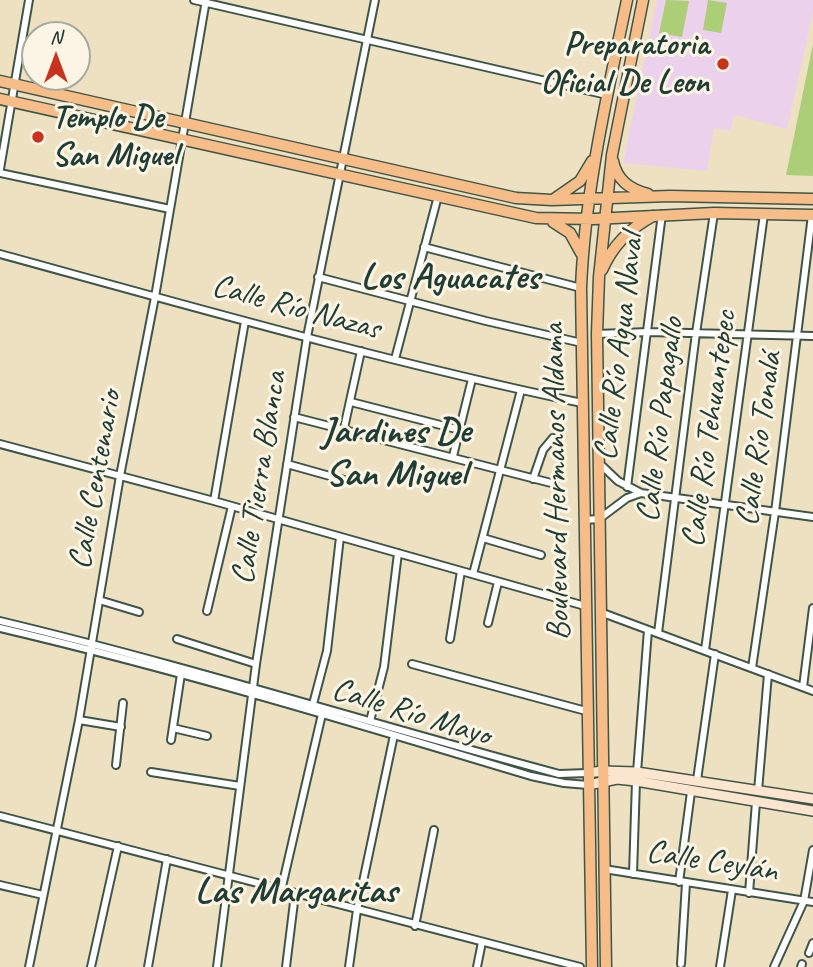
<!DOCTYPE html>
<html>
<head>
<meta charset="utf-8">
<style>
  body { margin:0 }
  #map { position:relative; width:813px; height:967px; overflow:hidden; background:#eee1c1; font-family:Caveat,sans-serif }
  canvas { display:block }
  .north { position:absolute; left:21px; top:21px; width:70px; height:70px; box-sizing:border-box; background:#fcf5e5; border:2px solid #a4ab9e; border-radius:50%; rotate:0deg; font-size:19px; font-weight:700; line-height:28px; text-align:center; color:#1f3d34 }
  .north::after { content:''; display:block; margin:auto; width:24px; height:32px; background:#c8321e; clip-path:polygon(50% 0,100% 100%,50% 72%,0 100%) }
</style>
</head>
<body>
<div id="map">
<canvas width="813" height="967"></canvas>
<div class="north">N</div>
</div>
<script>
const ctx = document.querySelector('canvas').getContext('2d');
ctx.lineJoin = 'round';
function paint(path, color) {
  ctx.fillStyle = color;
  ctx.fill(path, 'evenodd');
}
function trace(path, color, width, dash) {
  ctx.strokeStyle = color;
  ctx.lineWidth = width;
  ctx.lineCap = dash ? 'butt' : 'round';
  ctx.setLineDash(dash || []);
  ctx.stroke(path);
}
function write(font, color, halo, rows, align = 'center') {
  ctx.font = font + ' Caveat,sans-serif';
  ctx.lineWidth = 6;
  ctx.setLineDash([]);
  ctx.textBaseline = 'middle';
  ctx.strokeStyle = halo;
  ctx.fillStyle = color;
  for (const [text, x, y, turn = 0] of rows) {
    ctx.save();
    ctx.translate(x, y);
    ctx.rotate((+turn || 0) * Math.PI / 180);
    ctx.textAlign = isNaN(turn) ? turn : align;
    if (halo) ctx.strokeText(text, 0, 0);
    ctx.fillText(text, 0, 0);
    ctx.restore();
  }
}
const built = new Path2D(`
  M657,0H813V12L787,129L735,115L730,131L714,128L707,171L623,163Z`);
const green = new Path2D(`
  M666,0L689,1L682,37L659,33Z
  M708,0L727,3L721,33L703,30Z
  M813,44V176L786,175Z`);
const street = new Path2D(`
  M194,0L607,95
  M0,169L29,0
  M0,173L170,209
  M424,247L581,288
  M0,254C193,307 386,362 582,403
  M318,277L486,321L582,343
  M597,334L648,332L813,336
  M395,359L438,196
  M351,402L460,430
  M294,417L555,484
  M344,428L361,351
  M0,444L214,501L585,606
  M453,456L472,379
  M599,463L618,481L641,493L813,517
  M287,464L344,480
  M533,479L543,450L553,438
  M627,487L662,214
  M214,501L245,321
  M584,520L599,519L627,498L641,493
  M483,538L541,555
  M473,574L521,390
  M99,600L139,612
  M207,611L232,506
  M600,612L813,691
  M0,621C188,666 372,724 559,774L588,773
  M488,623L498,582
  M0,628C179,670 355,723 531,776L564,783L588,785
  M658,633L696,333L714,213
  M177,639L256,664
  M450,639L461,571
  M705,650L764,214
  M412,664L586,711
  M752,668L775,512L812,215
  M803,687L813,608
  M313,704L327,651L340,537
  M79,720L121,727
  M370,721L384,667L398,553
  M173,728L207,736
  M171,740L181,674
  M116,765L123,703
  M151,772L240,786
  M637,772L648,630
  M697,780L715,654
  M758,791L768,674
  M0,816L580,967
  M604,869L813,902
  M633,874L636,781
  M679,882L691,792
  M0,885L43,895
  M281,891L322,714
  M749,893L756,802
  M415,926L434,830
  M809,953L813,943
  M681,964L686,883
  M29,967L79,720L120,476L155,297L206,0
  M91,967L118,846
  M148,967L167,859
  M217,967L256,664L307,337L375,0
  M286,967L295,894
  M349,967L357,910L394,735
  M477,967L482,942
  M720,967L732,890
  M774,967L804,901L813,850
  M801,967L802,964`);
const secondary = new Path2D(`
  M588,773L602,771L637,772L813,799
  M588,785L617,779L636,781L813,811`);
const primary = new Path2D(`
  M0,81L516,198L552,200L670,196L813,199
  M0,99L536,218L594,219L714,213L813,215
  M613,161C617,180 629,189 648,194
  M554,199L580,181L592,161
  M553,222L570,233L581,253
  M602,270C612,247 630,228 653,216
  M592,967L581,288C585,190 607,96 627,0
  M606,967L597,334L599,277L612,155L643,0`);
const markers = [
  [723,64,7,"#c8321e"],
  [38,137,7,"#c8321e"]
];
const poiNames = [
  ["Preparatoria",709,45],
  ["Oficial De Leon",709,83],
  ["Templo De",52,118,"left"],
  ["San Miguel",52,156,"left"]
];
const streetNames = [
  ["Calle Río Nazas",296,308,15],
  ["Calle Río Agua Naval",620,347,-83],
  ["Calle Río Papagallo",661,420,-83],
  ["Calle Río Tehuantepec",710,429,-82],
  ["Calle Río Tonalá",760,439,-82],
  ["Calle Tierra Blanca",260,478,-81],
  ["Calle Centenario",96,480,-80],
  ["Boulevard Hermanos Aldama",557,482,-91],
  ["Calle Río Mayo",411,713,17],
  ["Calle Ceylán",712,862,9]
];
const quarterNames = [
  ["Los Aguacates",450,278],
  ["Jardines De",396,432],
  ["San Miguel",396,475],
  ["Las Margaritas",296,892]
];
paint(built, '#ebd1eb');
paint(green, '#acce77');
trace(street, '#3e5649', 10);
trace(secondary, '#3e5649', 12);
trace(primary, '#3e5649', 13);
trace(street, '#fff', 6);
trace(secondary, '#fce5cf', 9);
trace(primary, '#f7bd88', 10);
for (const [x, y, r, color] of markers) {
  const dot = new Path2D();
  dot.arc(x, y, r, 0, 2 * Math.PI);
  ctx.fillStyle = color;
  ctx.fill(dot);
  trace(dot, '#fcf5e5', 2.5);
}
write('bold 33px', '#1f3d34', '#fcf5e5', poiNames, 'right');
write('33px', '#1f3d34', '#fcf5e5', streetNames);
write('bold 37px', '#1f3d34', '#fcf5e5', quarterNames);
</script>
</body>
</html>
